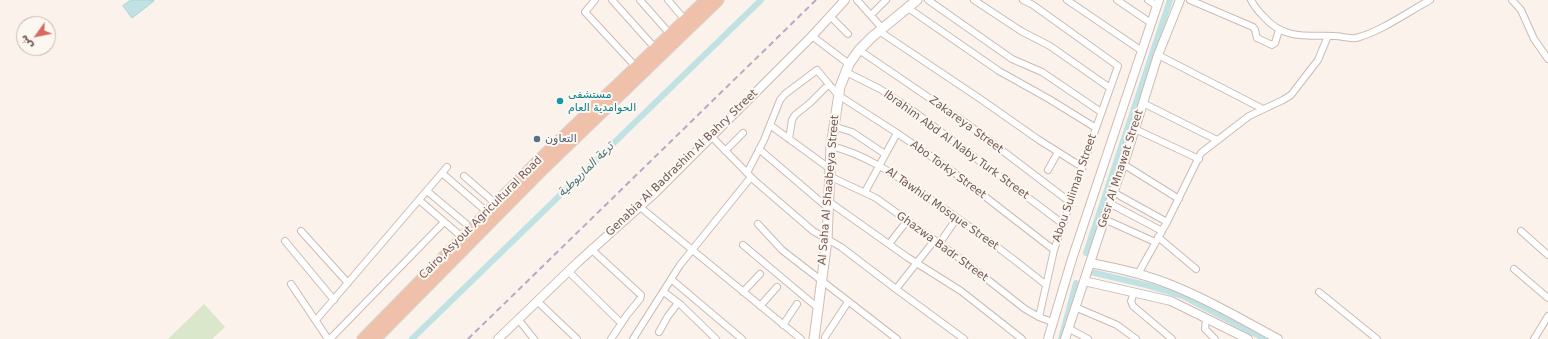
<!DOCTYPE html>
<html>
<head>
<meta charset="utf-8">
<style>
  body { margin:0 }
  #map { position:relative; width:1548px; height:339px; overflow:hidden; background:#fbf3eb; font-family:"DejaVu Sans","Noto Sans Arabic",sans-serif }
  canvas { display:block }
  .north { position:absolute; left:16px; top:16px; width:40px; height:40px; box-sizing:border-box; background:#fdf7f2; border:1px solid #c6b8b2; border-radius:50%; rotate:237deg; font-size:11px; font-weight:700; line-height:16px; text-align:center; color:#735951 }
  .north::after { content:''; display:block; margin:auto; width:14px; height:18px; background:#d66b5f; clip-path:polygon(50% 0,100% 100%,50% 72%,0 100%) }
</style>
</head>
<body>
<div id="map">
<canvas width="1548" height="339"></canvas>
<div class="north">ش</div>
</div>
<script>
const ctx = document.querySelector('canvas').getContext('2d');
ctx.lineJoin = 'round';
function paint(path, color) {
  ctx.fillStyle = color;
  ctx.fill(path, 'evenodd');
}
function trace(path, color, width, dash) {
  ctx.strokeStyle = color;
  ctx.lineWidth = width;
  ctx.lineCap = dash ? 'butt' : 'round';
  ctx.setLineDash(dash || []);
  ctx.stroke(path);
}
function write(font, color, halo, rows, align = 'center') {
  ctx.font = font + ' "DejaVu Sans","Noto Sans Arabic",sans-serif';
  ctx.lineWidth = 4;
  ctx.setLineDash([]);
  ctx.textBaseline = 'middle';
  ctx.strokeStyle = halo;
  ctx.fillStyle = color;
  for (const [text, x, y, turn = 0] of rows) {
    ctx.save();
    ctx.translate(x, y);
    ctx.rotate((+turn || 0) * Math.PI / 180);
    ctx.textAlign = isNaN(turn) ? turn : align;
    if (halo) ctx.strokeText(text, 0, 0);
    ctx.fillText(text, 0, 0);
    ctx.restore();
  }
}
const green = new Path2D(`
  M204,304L225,327L212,339H168Z`);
const water = new Path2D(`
  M131,0H153L154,1L132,18L123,6Z`);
const canal = new Path2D(`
  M1086,253L1170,0
  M1091,272L1146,285L1183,296L1265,339
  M412,339L761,0
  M1061,339L1076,283`);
const minor = new Path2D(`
  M595,0L585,12L636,67
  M612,0L655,48
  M640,0L670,34
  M668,0L685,20
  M857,0L882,28
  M928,0L1012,59L1042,72L1101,112
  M974,0L1021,31L1050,46L1110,88
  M1023,0L1033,5L1118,66L1096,128L1054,250L1039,317
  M1067,0L1142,51
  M1117,0L1151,23
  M1148,0L1157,6
  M1190,0L1253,27L1255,30L1257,38L1272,45L1275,43L1279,30
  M1251,0C1254,6 1259,12 1264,17C1284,40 1308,35 1335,36C1342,36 1349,39 1356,38C1380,32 1408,12 1430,0
  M1512,0L1521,10L1534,39L1548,59
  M908,8L999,71L1049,99L1096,128
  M871,15L886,0
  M830,16L848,34
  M879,31L979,98L1039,140L1082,167
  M812,36L849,64
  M859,50L966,123L1070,202
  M1158,55L1263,109
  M846,72L880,89L912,110L1063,224
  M1143,103L1217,140
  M770,125L829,168
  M833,126L852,132L885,154
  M1135,129L1199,159
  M711,136L755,181L813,231L841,247L896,289L964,339
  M789,139L792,120L795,115L810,103L829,84
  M831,146C864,154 892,173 920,192C963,221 1005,252 1045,284
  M759,149L828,208
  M725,151L743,133
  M1123,164L1179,199
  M1048,170L1058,152
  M442,173L487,212
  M747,173L764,140L780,100L785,94L817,70L838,95L897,133L952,171L1054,250
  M464,176L495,203
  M829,176L876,198L969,265L1025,309L1039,317L1052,322
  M427,191L471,228
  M865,192L897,133
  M1113,192L1167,222
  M419,200L462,237
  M828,201L907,257L961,291L1022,339
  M1109,203L1162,231
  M640,207L801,339
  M1104,219L1155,242
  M758,224L782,250L897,339
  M301,231L348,283
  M1521,231L1548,255
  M1158,237L1196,269
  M285,241L334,300
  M889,244L907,221
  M939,244L957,218
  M743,245L818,308
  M591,249L641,295L640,299L627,315L611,339
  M1514,269L1548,298
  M568,271L621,323
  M1138,274L1167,222L1201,153L1249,116L1283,100L1291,95L1318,60L1328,36
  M671,279L742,339
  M291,284L328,339
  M896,289L934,241
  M664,292L681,305L716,339
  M743,292L760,274
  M1319,292L1377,339
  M1134,293L1131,301L1133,306L1172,339
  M537,301L577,339
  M760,306L777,287
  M1075,307L1117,325L1136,339
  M1206,318L1205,329L1215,339
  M518,319L534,339
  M316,320L447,167
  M783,325L797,304
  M1068,328L1088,339
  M659,332L668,316L678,303
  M825,337L848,302
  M330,339L444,222
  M633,339L680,265L751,177
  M1534,339L1548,316`);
const tertiary = new Path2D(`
  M1090,263C1117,268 1144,274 1169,284C1207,299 1243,320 1278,339
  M1084,281L1171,301L1248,339
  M498,339L578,262L656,192L812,36L845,0
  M1048,339L1072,259L1159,0
  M1065,339L1110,202L1128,151L1158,55L1180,0`);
const secondary = new Path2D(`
  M814,339L827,240L831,146L840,87L849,64L859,50L872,37L917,0`);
const trunk = new Path2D(`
  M363,339L537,162L706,0
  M375,339L544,168L718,0`);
const rail = new Path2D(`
  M468,339L816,0`);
const markers = [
  [560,101,4,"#0f9aa8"],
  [537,139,4,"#5c6f8a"]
];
const cultureNames = [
  ["مستشفى",568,95],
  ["الحوامدية العام",568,108]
];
const streetNames = [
  ["Zakareya Street",966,125,36],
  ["Ibrahim Abd Al Naby Turk Street",956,145,36],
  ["Genabia Al Badrashin Al Bahry Street",682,163,-44],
  ["Gesr Al Mnawat Street",1121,169,-72],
  ["Abo Torky Street",948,170,36],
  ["Abou Suliman Street",1075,188,-71],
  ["Al Saha Al Shaabeya Street",829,190,-85],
  ["Al Tawhid Mosque Street",942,209,35],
  ["Cairo,Asyout Agricultural Road",481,218,-45],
  ["Ghazwa Badr Street",942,247,36]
];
const serviceNames = [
  ["التعاون",545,139]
];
const waterNames = [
  ["ترعة الماريوطية",586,170,-44]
];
paint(green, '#dae7cb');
paint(water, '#c1e2e3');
trace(water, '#a9d2d3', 1);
trace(canal, '#c1e2e3', 6);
trace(minor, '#ccbab2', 8);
trace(tertiary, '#ccbab2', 10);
trace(secondary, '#d0bcb3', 11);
trace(trunk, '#d8d1ce', 13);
trace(minor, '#fff', 6);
trace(tertiary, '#fff', 8);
trace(secondary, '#fff', 9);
trace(trunk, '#efc1ab', 11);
trace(rail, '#b5aac4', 2, [6, 4]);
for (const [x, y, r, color] of markers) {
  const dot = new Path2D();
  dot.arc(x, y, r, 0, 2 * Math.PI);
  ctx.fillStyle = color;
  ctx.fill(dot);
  trace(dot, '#fdf7f2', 1.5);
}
write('11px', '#0d838f', '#fdf7f2', cultureNames, 'left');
write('11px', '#735951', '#fdf7f2', streetNames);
write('11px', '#4e5e75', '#fdf7f2', serviceNames, 'left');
write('italic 12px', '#467476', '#fdf7f2', waterNames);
</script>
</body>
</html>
